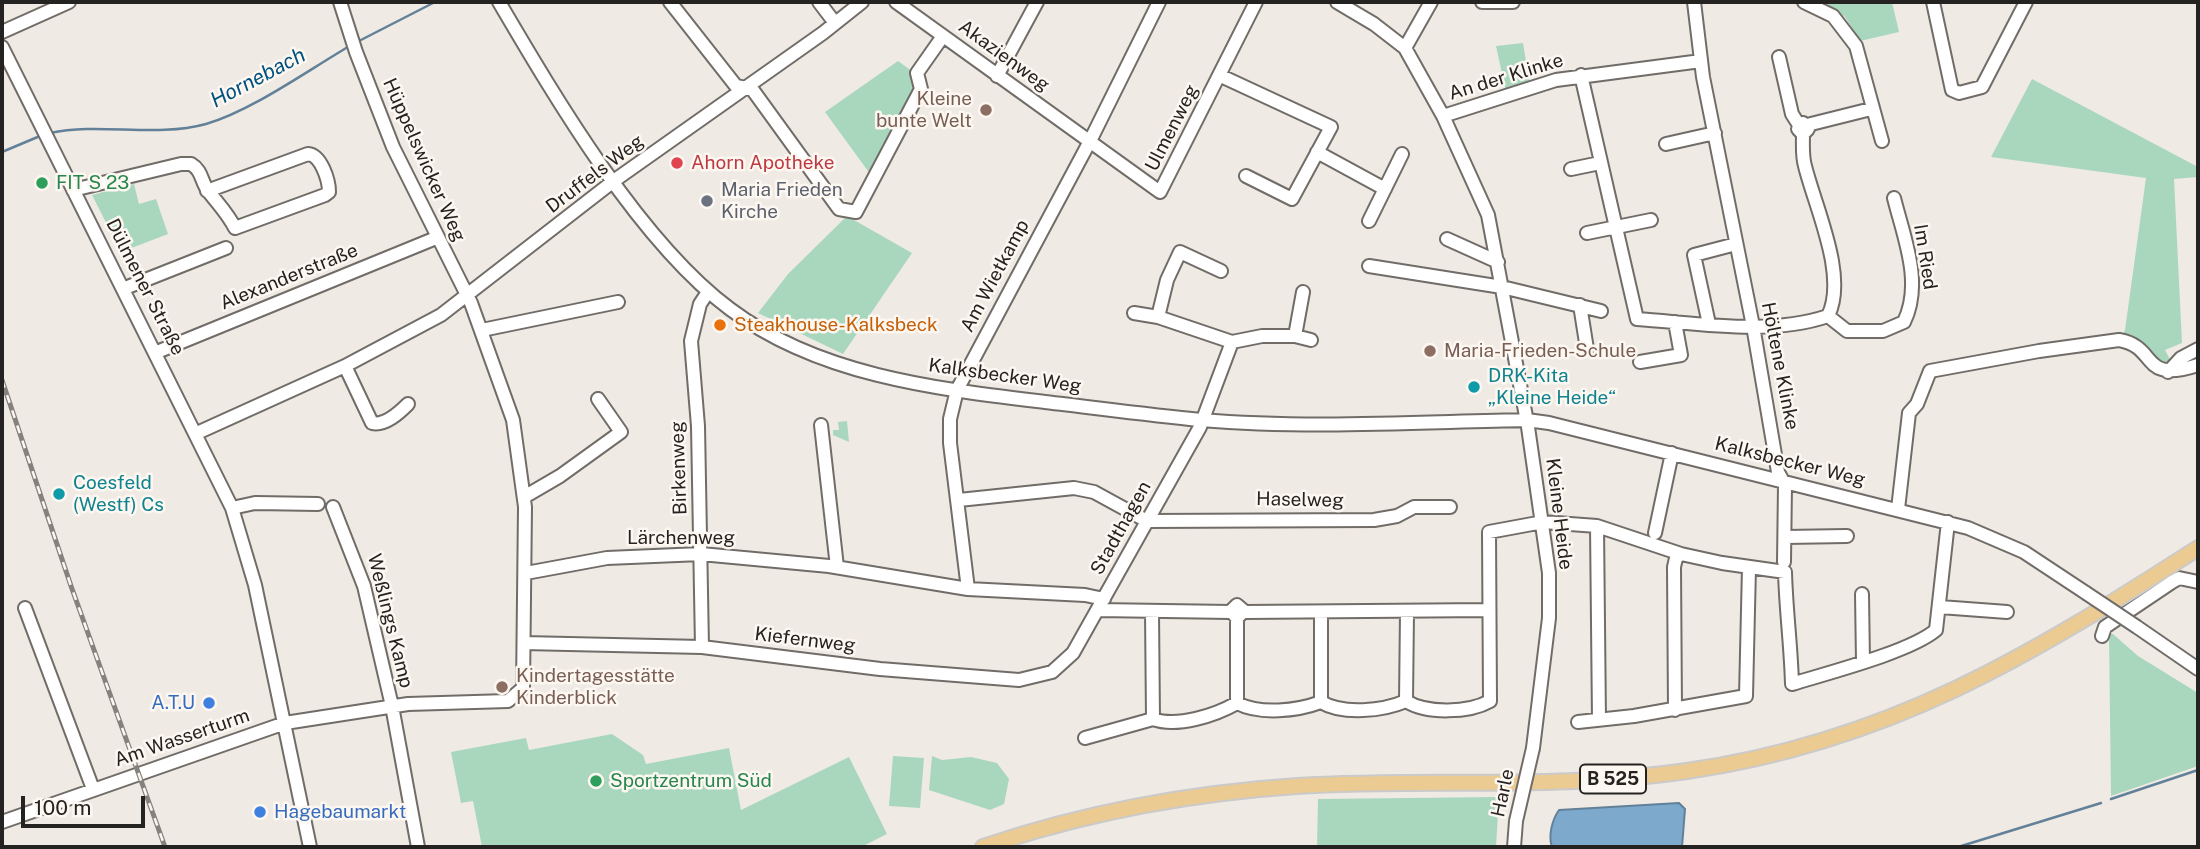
<!DOCTYPE html>
<html>
<head>
<meta charset="utf-8">
<style>
  body { margin:0 }
  #map { position:relative; width:2200px; height:849px; overflow:hidden; background:#f0eae4; font-family:"Public Sans",sans-serif }
  canvas { display:block }
  .frame { position:absolute; inset:0; border:4px solid #252321; pointer-events:none }
  .scale { position:absolute; left:21px; top:796px; width:124px; height:32px; box-sizing:border-box; border:4px solid #252321; border-top:0; padding-left:9px; font-size:21px; line-height:24px; white-space:nowrap; color:#252321; -webkit-text-stroke:5px #fdf7f1; paint-order:stroke }
</style>
</head>
<body>
<div id="map">
<canvas width="2200" height="849"></canvas>
<div class="frame"></div>
<div class="scale">100 m</div>
</div>
<script>
const ctx = document.querySelector('canvas').getContext('2d');
ctx.lineJoin = 'round';
function paint(path, color) {
  ctx.fillStyle = color;
  ctx.fill(path, 'evenodd');
}
function trace(path, color, width, dash) {
  ctx.strokeStyle = color;
  ctx.lineWidth = width;
  ctx.lineCap = dash ? 'butt' : 'round';
  ctx.setLineDash(dash || []);
  ctx.stroke(path);
}
function write(font, color, halo, rows, align = 'center') {
  ctx.font = font + ' "Public Sans",sans-serif';
  ctx.lineWidth = 5;
  ctx.setLineDash([]);
  ctx.textBaseline = 'middle';
  ctx.strokeStyle = halo;
  ctx.fillStyle = color;
  for (const [text, x, y, turn = 0] of rows) {
    ctx.save();
    ctx.translate(x, y);
    ctx.rotate((+turn || 0) * Math.PI / 180);
    ctx.textAlign = isNaN(turn) ? turn : align;
    if (halo) ctx.strokeText(text, 0, 0);
    ctx.fillText(text, 0, 0);
    ctx.restore();
  }
}
const green = new Path2D(`
  M1830,2H1892L1899,32L1860,41L1845,17L1828,5Z
  M1523,43L1530,85L1506,92L1496,46Z
  M898,61L916,74L920,89L873,178L825,112Z
  M2032,79L2198,167V177L2174,179L2182,343L2165,350L2172,363L2167,369L2122,336L2125,330L2146,178L1991,157Z
  M134,184L139,204L156,199L168,234L121,252L92,195Z
  M847,216L912,253L843,354L758,313L788,274Z
  M847,421L849,442L833,435V430H839L838,422Z
  M2109,634H2113L2138,656L2198,693V766L2111,796Z
  M612,734L643,755L646,764L729,748L741,810L849,757L887,834L861,847H482L473,801L461,803L451,752L526,738L529,750Z
  M893,756L924,758L920,808L889,806Z
  M932,756L942,760L971,757L997,763L1009,779L1004,804L990,810L929,790Z
  M1499,797L1496,847H1317L1318,799Z`);
const water = new Path2D(`
  M1679,803L1685,809L1682,847H1552C1548,836 1552,820 1559,810Z`);
const stream = new Path2D(`
  M357,42L435,2
  M50,133C100,122 155,138 206,124C251,111 307,71 348,47
  M2,152L40,136
  M2111,799L2198,770
  M1958,847L2101,803`);
const minor = new Path2D(`
  M499,2C556,99 640,242 730,309C819,376 938,389 1045,402C1097,408 1149,415 1201,420C1309,429 1419,422 1527,420L1549,423L1968,528L2024,552L2086,593
  M670,2L736,86L752,89L839,209L856,212L921,89L917,73L943,36
  M819,2L835,23
  M896,2L1160,192L1256,2
  M1337,2L1374,24L1405,48L1443,116L1488,215L1528,427L1549,573V618L1533,748
  M1482,2H1513
  M1694,2L1703,77L1753,326L1778,472L1785,485L1784,562
  M1804,2L1833,16L1856,46L1882,141
  M1933,2L1952,90L1959,93L1982,87L2026,2
  M2,32L69,2
  M2,47L232,508L255,585L310,847
  M1405,48L1431,2
  M1779,57L1792,114L1799,125
  M1581,75L1637,319C1697,323 1769,336 1828,316L1847,331H1883L1904,322C1923,283 1904,238 1894,198
  M997,76L1037,2
  M1221,76L1331,127L1292,199L1246,176
  M1443,116L1556,80L1701,61
  M1807,125L1871,109
  M1803,134L1808,129L1803,123L1798,129L1803,134C1803,144 1802,156 1805,166C1815,207 1848,276 1828,316
  M1666,144L1715,133
  M1317,152L1385,189
  M1571,169L1600,163
  M73,190L181,164H191C203,171 201,183 209,192C219,205 228,214 235,228L325,195L329,192C329,180 321,155 308,154L207,191
  M1369,221L1402,154
  M1587,233L1651,220
  M1447,239L1498,262
  M1369,266L1502,287L1601,311
  M125,288L226,248
  M1580,305L1587,349
  M1134,313L1158,317L1232,342L1262,336H1295L1311,340
  M1158,317L1167,280L1180,252L1221,271
  M1709,324L1694,255L1736,244
  M482,330L618,302
  M1295,336L1303,292
  M157,352L436,238
  M1640,362L1681,355L1675,322
  M345,366L372,423C385,426 399,413 408,404
  M2168,372L2181,358L2198,349
  M821,425L837,567
  M197,433L345,366L441,315L615,180L823,33L862,2
  M524,497L560,476L621,432L598,399
  M959,500L1074,488L1094,492L1147,521L1374,520L1397,516L1414,507H1450
  M333,507L364,586L392,706L418,847
  M232,508L255,503L318,504
  M1898,509L1909,413L1917,404L1930,371L2039,351L2119,340C2159,347 2139,384 2198,365
  M1597,526L1599,720
  M1655,533L1672,453
  M1785,537L1847,536
  M526,573L607,558L701,554L829,566L968,589L1085,595L1104,599
  M968,589L950,443V419L957,390L1090,141L1159,2
  M1862,594L1863,662
  M1940,607L2007,612
  M25,608L93,789
  M1098,610L1231,612
  M1152,612L1153,719C1177,728 1216,715 1237,703
  M1244,612L1489,610
  M1321,612V702C1343,715 1383,711 1406,701C1426,714 1469,713 1490,701L1489,532L1543,522L1597,526L1681,554L1722,563L1785,572C1786,610 1791,646 1792,684C1827,673 1910,652 1936,630L1948,522
  M1237,618L1244,611L1237,605L1231,611L1237,618V703C1260,715 1297,711 1321,702
  M2137,627L2198,669
  M2102,636L2105,627L2172,582L2179,578L2198,582
  M524,643L702,647L880,669L1019,680L1052,672L1073,653L1200,427L1232,342
  M702,647L698,426L691,341L700,304L708,292
  M1406,701L1407,613
  M1675,710L1674,567L1676,558L1681,554
  M1578,722L1634,716L1746,696L1749,567
  M1085,738L1153,719
  M2,822L285,723L408,704L508,701L523,688L525,507L513,420L471,303L393,147L356,52L340,2
  M1514,847L1516,821`);
const major = new Path2D(`
  M983,847C1084,813 1191,793 1297,786C1427,778 1557,790 1687,771C1889,742 2030,656 2198,548`);
const rail = new Path2D(`
  M2,380L71,586L165,847`);
const minorBridge = new Path2D(`
  M2086,593L2137,627
  M1516,821L1533,748`);
const markers = [
  [986,110,7,"#8d6e63"],
  [677,163,7,"#e0444e"],
  [42,183,7,"#2e9e5b"],
  [707,201,7,"#6b7280"],
  [720,325,7,"#e8710a"],
  [1430,351,7,"#8d6e63"],
  [1474,387,7,"#0f9aa8"],
  [59,494,7,"#0f9aa8"],
  [502,687,7,"#8d6e63"],
  [209,703,7,"#3f7fe0"],
  [596,781,7,"#2e9e5b"],
  [260,812,7,"#3f7fe0"]
];
const shields = [
  [1613,779,66]
];
const shieldNames = [
  ["B 525",1613,779]
];
const streetNames = [
  ["Akazienweg",1004,56,36],
  ["An der Klinke",1506,77,-17],
  ["Ulmenweg",1172,128,-63],
  ["Hüppelswicker Weg",424,160,66],
  ["Druffels Weg",595,174,-37],
  ["Im Ried",1925,257,81],
  ["Am Wietkamp",995,276,-62],
  ["Alexanderstraße",289,277,-22],
  ["Dülmener Straße",145,287,63],
  ["Höltene Klinke",1780,366,79],
  ["Kalksbecker Weg",1005,376,8],
  ["Kalksbecker Weg",1790,462,14],
  ["Birkenweg",679,468,-92],
  ["Haselweg",1300,500,1],
  ["Kleine Heide",1559,514,83],
  ["Stadthagen",1121,528,-61],
  ["Lärchenweg",681,538],
  ["Weßlings Kamp",390,621,76],
  ["Kiefernweg",805,640,7],
  ["Am Wasserturm",182,738,-19],
  ["Harle",1503,793,-78]
];
const educationNames = [
  ["Kleine",972,99,"right"],
  ["bunte Welt",972,121,"right"],
  ["Maria-Frieden-Schule",1444,351],
  ["Kindertagesstätte",516,676],
  ["Kinderblick",516,698]
];
const healthNames = [
  ["Ahorn Apotheke",691,163]
];
const leisureNames = [
  ["FIT S 23",56,183],
  ["Sportzentrum Süd",610,781]
];
const worshipNames = [
  ["Maria Frieden",721,190],
  ["Kirche",721,212]
];
const foodNames = [
  ["Steakhouse-Kalksbeck",734,325]
];
const cultureNames = [
  ["DRK-Kita",1488,376],
  ["„Kleine Heide“",1488,398],
  ["Coesfeld",73,483],
  ["(Westf) Cs",73,505]
];
const shopNames = [
  ["A.T.U",195,703],
  ["Hagebaumarkt",274,812,"left"]
];
const waterNames = [
  ["Hornebach",258,78,-28]
];
paint(green, '#a9d7be');
paint(water, '#7ca9cc');
trace(water, '#628199', 2);
trace(stream, '#628199', 2.5);
trace(minor, '#716c67', 16);
trace(major, '#cbcaca', 18);
trace(minor, '#fff', 12);
trace(major, '#ebcb92', 14);
trace(rail, '#85817d', 5);
trace(rail, '#fdf7f1', 2.5, [8]);
trace(minorBridge, '#716c67', 16, []);
trace(minorBridge, '#fff', 12);
for (const [x, y, r, color] of markers) {
  const dot = new Path2D();
  dot.arc(x, y, r, 0, 2 * Math.PI);
  ctx.fillStyle = color;
  ctx.fill(dot);
  trace(dot, '#fdf7f1', 2.5);
}
for (const [x, y, w] of shields) {
  const box = new Path2D();
  box.roundRect(x - w / 2, y - 14.5, w, 29, 5);
  ctx.fillStyle = '#fdf7f1';
  ctx.fill(box);
  trace(box, '#252321', 2);
}
write('bold 18px', '#252321', null, shieldNames);
write('19px', '#252321', '#fdf7f1', streetNames);
write('19px', '#785e54', '#fdf7f1', educationNames, 'left');
write('19px', '#be3a42', '#fdf7f1', healthNames, 'left');
write('19px', '#27864d', '#fdf7f1', leisureNames, 'left');
write('19px', '#5b616d', '#fdf7f1', worshipNames, 'left');
write('19px', '#c56008', '#fdf7f1', foodNames, 'left');
write('19px', '#0d838f', '#fdf7f1', cultureNames, 'left');
write('19px', '#366cbe', '#fdf7f1', shopNames, 'right');
write('italic 21px', '#01517f', '#fdf7f1', waterNames);
</script>
</body>
</html>
